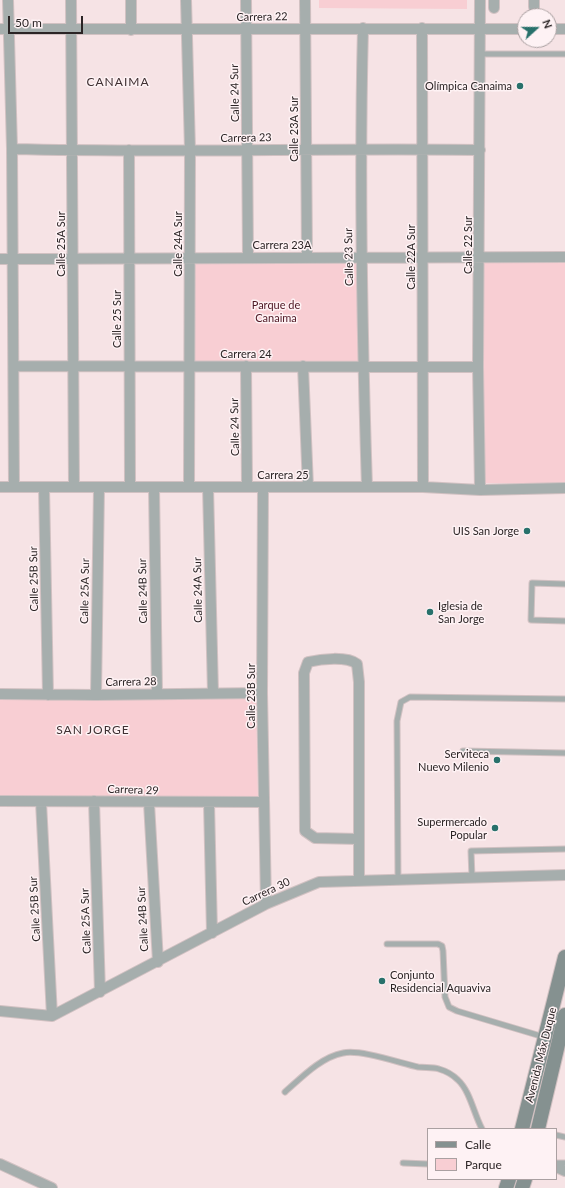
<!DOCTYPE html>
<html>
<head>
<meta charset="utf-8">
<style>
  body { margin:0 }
  #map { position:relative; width:565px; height:1188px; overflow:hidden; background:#f6e3e5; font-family:Lato,sans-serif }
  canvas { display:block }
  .legend { position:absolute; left:427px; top:1128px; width:130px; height:52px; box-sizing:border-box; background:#fef2f4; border:1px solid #aaa0a1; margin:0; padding:5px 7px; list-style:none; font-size:12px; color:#2b2425 }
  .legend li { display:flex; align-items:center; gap:8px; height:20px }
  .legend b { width:20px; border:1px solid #aaa0a1 }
  .north { position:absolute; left:517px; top:8px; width:40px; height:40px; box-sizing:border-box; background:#fef2f4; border:1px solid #aaa0a1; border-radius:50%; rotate:69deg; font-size:11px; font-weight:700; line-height:16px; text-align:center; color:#2b2425 }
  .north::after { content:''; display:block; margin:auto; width:14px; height:18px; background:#28716b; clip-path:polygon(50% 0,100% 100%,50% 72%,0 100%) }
  .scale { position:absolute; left:8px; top:16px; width:75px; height:18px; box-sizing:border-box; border:2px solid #2b2425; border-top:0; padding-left:5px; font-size:12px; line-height:14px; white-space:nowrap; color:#2b2425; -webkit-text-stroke:3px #fef2f4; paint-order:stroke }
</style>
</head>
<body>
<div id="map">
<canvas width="565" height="1188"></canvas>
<ul class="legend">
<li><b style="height:5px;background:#859190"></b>Calle</li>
<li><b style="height:11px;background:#f8ced3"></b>Parque</li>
</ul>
<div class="north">N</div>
<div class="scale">50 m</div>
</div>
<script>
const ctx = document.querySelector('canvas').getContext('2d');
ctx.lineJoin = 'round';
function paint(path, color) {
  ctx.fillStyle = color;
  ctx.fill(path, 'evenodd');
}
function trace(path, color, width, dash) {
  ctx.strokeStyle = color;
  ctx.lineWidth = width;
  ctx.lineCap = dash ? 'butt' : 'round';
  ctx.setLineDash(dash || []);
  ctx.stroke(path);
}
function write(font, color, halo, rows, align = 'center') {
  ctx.font = font + ' Lato,sans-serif';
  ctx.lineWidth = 3;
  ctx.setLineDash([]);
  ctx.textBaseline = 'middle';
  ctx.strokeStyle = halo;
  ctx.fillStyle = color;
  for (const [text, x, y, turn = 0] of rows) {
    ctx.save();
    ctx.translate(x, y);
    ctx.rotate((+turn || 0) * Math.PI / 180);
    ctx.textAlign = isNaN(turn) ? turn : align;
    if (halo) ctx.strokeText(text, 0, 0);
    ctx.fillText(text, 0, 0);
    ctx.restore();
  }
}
const green = new Path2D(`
  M319,0H467V9L319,8Z
  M357,259L359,363H193V260Z
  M483,261L565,262V484L482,483Z
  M0,696H256L258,801L0,800Z`);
const service = new Path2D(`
  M480,54H565
  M565,584L532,583L531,620L565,621
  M463,751L565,753
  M472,878L471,851L565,849
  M398,880L397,721L401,702L410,697L565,699
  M387,944H438L442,946L443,951L445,997L449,1007L457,1011L544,1037
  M285,1092C301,1078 321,1057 343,1053C360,1049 400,1063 418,1067C425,1068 433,1067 439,1069C446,1071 453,1075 458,1080C470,1091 474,1114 482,1129
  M556,1135L565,1137
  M403,1163L428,1164
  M556,1163H565`);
const minor = new Path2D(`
  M8,0L12,149L14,487
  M71,0L74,487
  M131,0V30
  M186,0L190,150L189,487
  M246,0L248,258
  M305,0L307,257
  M480,0L478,367L480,490
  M534,7V0
  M494,8V0
  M363,28C359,181 362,334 367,487
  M422,28L423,487
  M0,29H525
  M549,29H565
  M12,149C168,153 324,148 480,150
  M129,150L130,487
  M0,259L565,257
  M14,366L478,367
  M246,366L247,487
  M303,366L308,487
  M0,487H423L480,490L565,488
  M44,487L48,695
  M154,487L157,694
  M208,487L213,693
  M263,487L262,693L266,904
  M0,694L96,695L262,693
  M96,695L99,487
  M0,801L264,802
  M94,801L100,992
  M41,802L52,1016
  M149,803L158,962
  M209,803L212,933
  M359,839L315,838L305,831L304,673L308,662C321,659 347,656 357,664L359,682V881
  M0,1011L52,1016L266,904L319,882L565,875
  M0,1164L52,1188
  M556,1167L565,1171`);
const secondary = new Path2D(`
  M522,1129L565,957
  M538,1129L565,1015
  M506,1188L509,1179
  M522,1188L525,1179`);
const markers = [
  [520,86,4,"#28716b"],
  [527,531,4,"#28716b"],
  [430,612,4,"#28716b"],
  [497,760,4,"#28716b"],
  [495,828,4,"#28716b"],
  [382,981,4,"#28716b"]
];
const streetNames = [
  ["Carrera 22",262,17,-1],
  ["Calle 24 Sur",235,93,-91],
  ["Calle 23A Sur",294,129,-90],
  ["Carrera 23",246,138,-1],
  ["Calle 25A Sur",61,244,-90],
  ["Calle 24A Sur",178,244,-90],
  ["Carrera 23A",282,245],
  ["Calle 22 Sur",468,245,-90],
  ["Calle 23 Sur",349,257,-91],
  ["Calle 22A Sur",411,257,-90],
  ["Calle 25 Sur",117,319,-90],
  ["Carrera 24",246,354],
  ["Calle 24 Sur",235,427,-91],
  ["Carrera 25",283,475],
  ["Calle 25B Sur",34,579,-91],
  ["Calle 24A Sur",198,590,-91],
  ["Calle 25A Sur",85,591,-89],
  ["Calle 24B Sur",143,591,-91],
  ["Carrera 28",131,682,-1],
  ["Calle 23B Sur",251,696,-90],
  ["Carrera 29",133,790,2],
  ["Carrera 30",266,892,-25],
  ["Calle 25B Sur",35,909,-93],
  ["Calle 24B Sur",143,919,-93],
  ["Calle 25A Sur",86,921,-92],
  ["Avenida Máx Duque",541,1055,-76]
];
const poiNames = [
  ["Olímpica Canaima",512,86],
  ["UIS San Jorge",519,531],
  ["Iglesia de",438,606,"left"],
  ["San Jorge",438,619,"left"],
  ["Serviteca",489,754],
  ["Nuevo Milenio",489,767],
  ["Supermercado",487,822],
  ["Popular",487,835],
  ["Conjunto",390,975,"left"],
  ["Residencial Aquaviva",390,988,"left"]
];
const parkNames = [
  ["Parque de",276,305],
  ["Canaima",276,318]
];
const neighbourhoodNames = [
  ["CANAIMA",118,82],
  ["SAN JORGE",93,730]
];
paint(green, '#f8ced3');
trace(service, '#d1c1c2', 7);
trace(minor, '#d1c1c2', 12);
trace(secondary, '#d1c1c2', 16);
trace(service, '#a6aead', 5);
trace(minor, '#a6aead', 10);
trace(secondary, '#859190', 14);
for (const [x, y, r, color] of markers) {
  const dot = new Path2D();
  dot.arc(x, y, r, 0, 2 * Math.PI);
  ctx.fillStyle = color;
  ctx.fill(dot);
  trace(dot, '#fef2f4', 1.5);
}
write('11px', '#2b2425', '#fef2f4', streetNames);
write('11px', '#2b2425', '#fef2f4', poiNames, 'right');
write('11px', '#4e1724', '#fef2f4', parkNames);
ctx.letterSpacing = '1px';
write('12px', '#3f3032', '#fef2f4', neighbourhoodNames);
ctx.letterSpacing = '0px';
</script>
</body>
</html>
